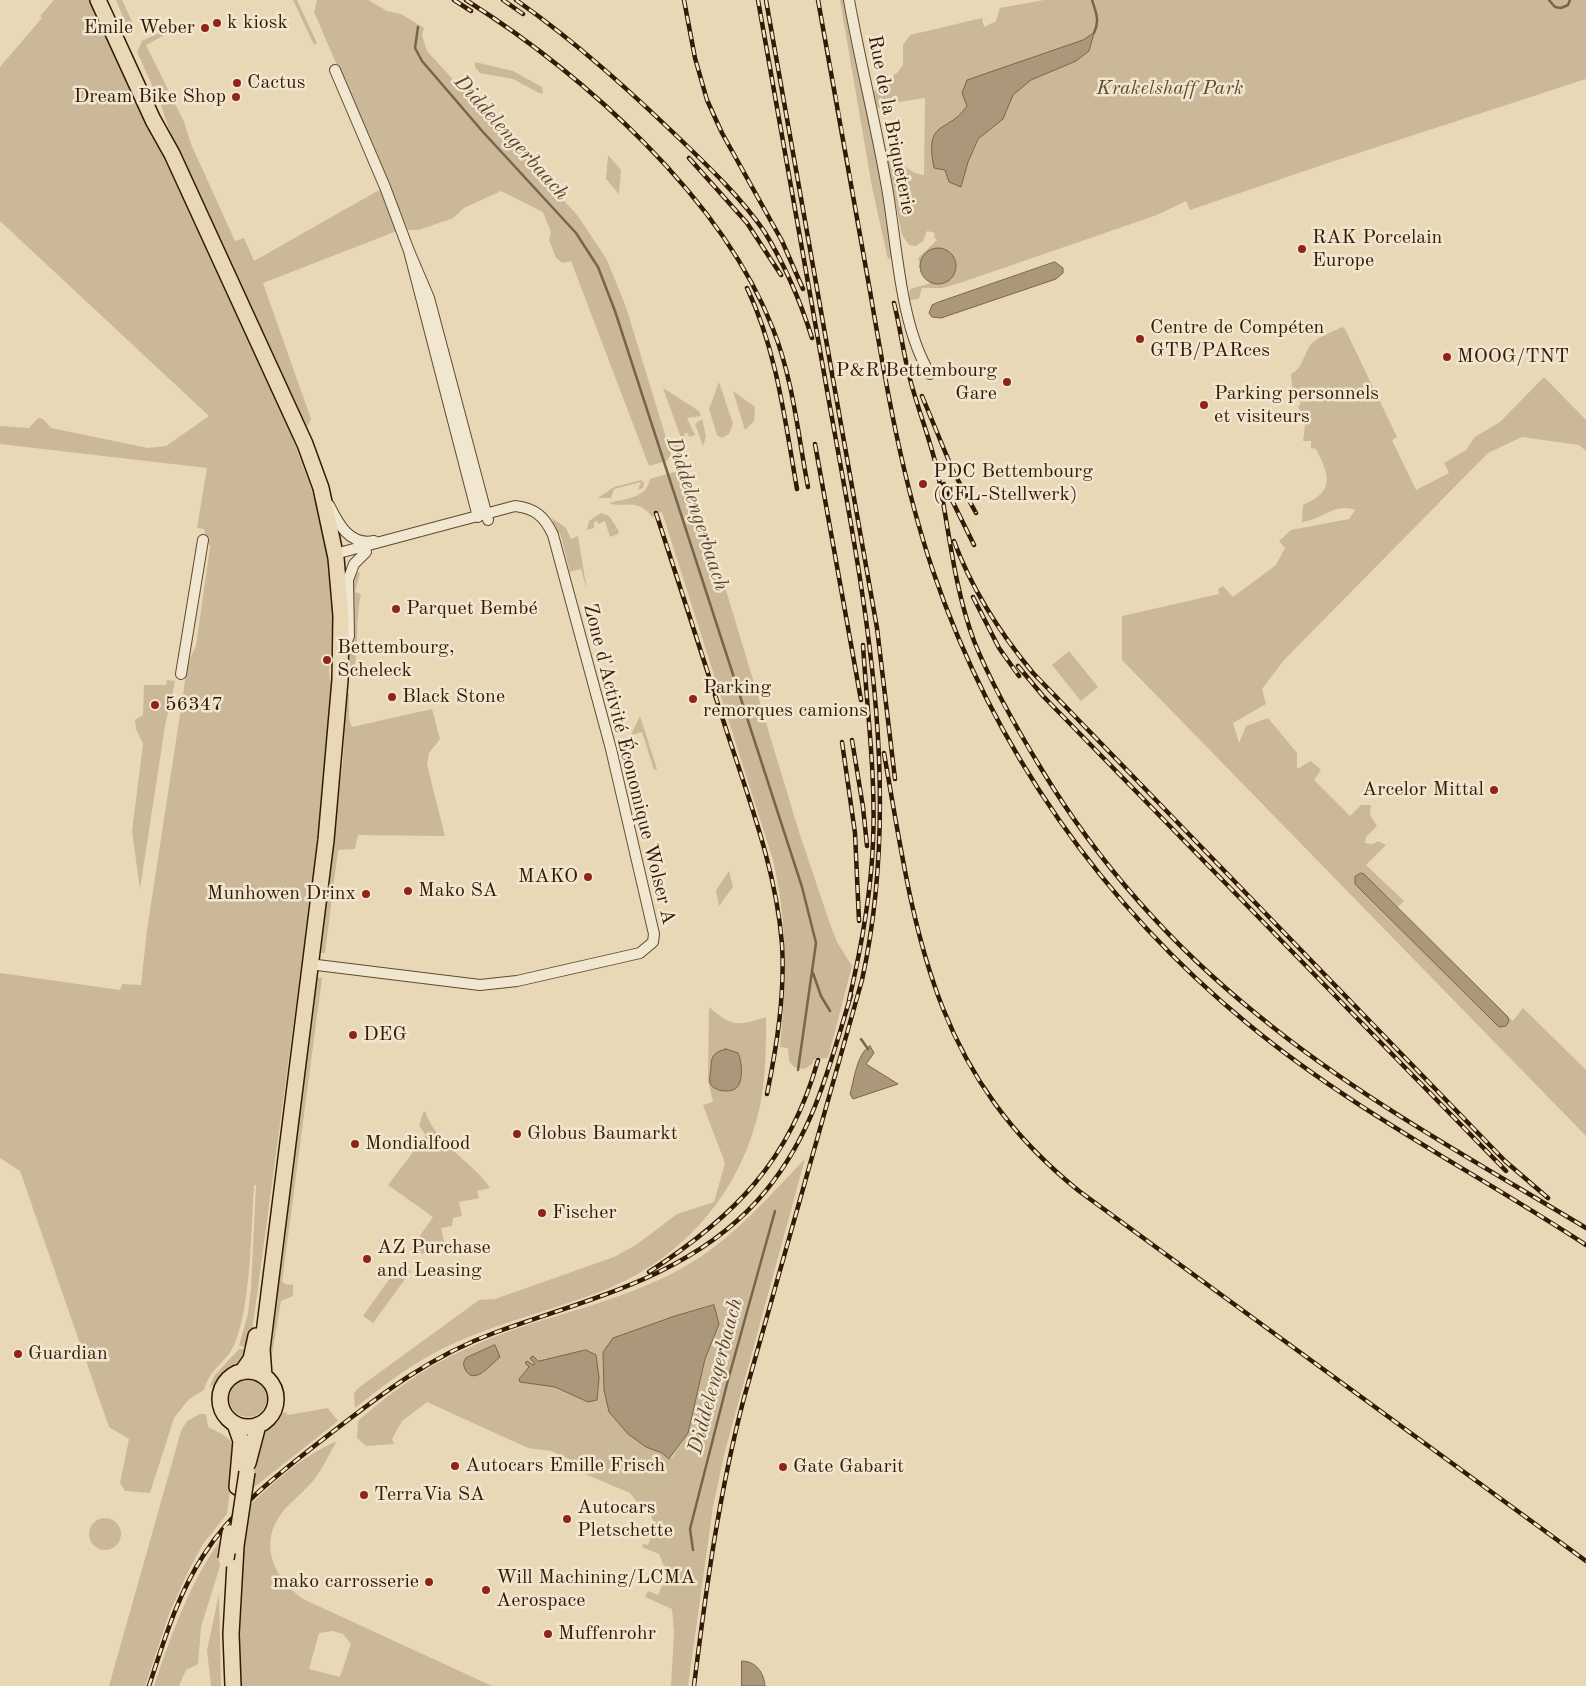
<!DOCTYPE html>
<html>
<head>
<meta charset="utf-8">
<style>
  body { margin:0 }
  canvas { display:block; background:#e9d8b6 }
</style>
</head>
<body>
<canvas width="1586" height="1686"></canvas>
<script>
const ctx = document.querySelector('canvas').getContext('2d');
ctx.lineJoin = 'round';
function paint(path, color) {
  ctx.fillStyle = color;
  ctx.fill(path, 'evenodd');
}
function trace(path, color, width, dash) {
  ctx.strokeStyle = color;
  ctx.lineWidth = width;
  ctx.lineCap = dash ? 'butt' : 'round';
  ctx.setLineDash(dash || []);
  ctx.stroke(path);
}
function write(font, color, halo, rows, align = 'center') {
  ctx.font = font + ' "Old Standard TT",serif';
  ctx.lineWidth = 5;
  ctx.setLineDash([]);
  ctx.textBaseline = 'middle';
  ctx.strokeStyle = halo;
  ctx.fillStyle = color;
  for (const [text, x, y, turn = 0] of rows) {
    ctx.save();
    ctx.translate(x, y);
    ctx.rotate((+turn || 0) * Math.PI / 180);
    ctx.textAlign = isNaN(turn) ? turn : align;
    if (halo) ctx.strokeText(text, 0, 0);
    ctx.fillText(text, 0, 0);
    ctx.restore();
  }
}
const green = new Path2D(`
  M54,0H94L113,43L110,44C122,70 130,98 147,121L282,409L312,491L326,544L332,597L333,621L329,671L332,692L325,789L250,1347L239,1346L248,1313L251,1288L256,1185L254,1186C251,1229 251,1305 235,1343C227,1363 211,1366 204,1390L189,1399L174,1418L150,1493L125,1491L120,1483L129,1439L109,1427L20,1171L0,1158V973L120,990L122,984L141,985L147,930L188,662L196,646L210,547L204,529L197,528L207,468L0,444V426L29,428L38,418L43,419L51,428L148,448L166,446L209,416L0,221V67L42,18L40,16Z
  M116,0H122L135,28L127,26Z
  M293,0H297L317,43L314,45Z
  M317,0H368L387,11L401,14L424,28L422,35L427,51L578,216L607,260L626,307L671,454L667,461L649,466L571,261L563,263L556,258L549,240L551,232L543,212L501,191L464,208L453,218L419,230H408L314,12Z
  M840,0H844C860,86 880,169 895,255L888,259L872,187Z
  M1044,0H1586V79L1337,160L1190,210L1186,201L1157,215L960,283L942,288H922L919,299L909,300L910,289L931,283L925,279L918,258L937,240L934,237L935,233L927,231L923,241L916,246L909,245L902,235L886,156L889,154C903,162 907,173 924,175L925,98L886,104V107L875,108L872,93L898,72L903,65V45L910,35L982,18L984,27L996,21L1000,8Z
  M163,31L165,35L146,45L184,122L191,144L235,241L244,238L254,261L381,189L397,231L263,283L311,419L307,427L176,151L161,105L137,52L142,41Z
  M475,62L513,71L542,87L543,92L542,94L539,93L513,79L480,73L475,67Z
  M608,155L621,170L619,194L606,179Z
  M1342,327L1345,329L1397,437L1392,440L1416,490L1449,473L1444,463L1466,450L1475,437L1500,422L1544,377L1586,420V451L1579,445L1522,437L1488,453L1284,660L1262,689L1266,704L1233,723L1239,743L1246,726L1268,718L1297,753V769L1311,761L1321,770L1314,780L1350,816L1361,805H1371L1370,815L1377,826L1366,837L1365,843L1373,844L1378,841L1386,845L1366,865L1404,901L1398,907L1364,874L1509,1021L1508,1017L1513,1021L1523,1008L1586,1070V1136L1122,660V616L1219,594L1218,589L1223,586L1233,597L1276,565L1285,548L1279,541L1291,530L1349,519L1355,510C1335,502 1321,520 1302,522L1303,505C1335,491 1330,477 1316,449L1311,448V441H1303L1305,426L1298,406L1301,404L1298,396L1293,398L1291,374C1302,368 1302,360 1308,349C1314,337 1331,333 1342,327Z
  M719,382L733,424L729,434L722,438L717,435L709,409Z
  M663,388L699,411L701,416L687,418L695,435L689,437L688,433L684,434L686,444L672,449L671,443L681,438Z
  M733,391L755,407L754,421L745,430Z
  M702,419L706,437L703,446L695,424Z
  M678,471L685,476L713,547L799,832L829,921L837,942L852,966L828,1058L814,1059L812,1064L804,1069L794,1067L789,1061L788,1048L780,1047C787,979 788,927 773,860L662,512L656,513L653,518C637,496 624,509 609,503C626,498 646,499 650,479Z
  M641,480L644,483L643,488L638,490L641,482L614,489L611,498H598L614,487Z
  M601,513L609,516L619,531L618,534L610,537L605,521L598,524L597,521L594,522V528L587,530L589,521Z
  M552,518L566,528L571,539L578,536L587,591L581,569L570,572L560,533H557Z
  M354,571L360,573L355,592L361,594C355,620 359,646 354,672L349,674C345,667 347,658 349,651C355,625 350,598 354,571Z
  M1069,651L1098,687L1081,701L1052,665Z
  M167,680L175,681L165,726L140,889L132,831L143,744L136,729L135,720L143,715L144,685H166Z
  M346,693H349V719L352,727L432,709L440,739L429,753L427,765L445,836L358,835L355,849L338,850L325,953H319L343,760Z
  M640,716L657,769L654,770L642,732L631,735Z
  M729,871L733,887L719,906L716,890Z
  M315,977L322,978L282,1282L288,1285L293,1284V1296L281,1301L269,1372L268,1361Z
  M709,1007C732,1027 737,1026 766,1017C766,1045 766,1073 761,1100C745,1188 685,1259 602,1291C550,1311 496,1323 446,1347C413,1363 384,1385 355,1408L354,1394L357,1389L479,1300L495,1299L614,1257L636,1245L677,1214L714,1202L725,1163L703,1105L713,1102L708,1081Z
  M425,1111C438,1148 471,1159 490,1188L477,1191L479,1198L459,1202L462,1216L453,1218L452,1226L441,1228L444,1242L429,1245L427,1252L421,1254L410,1250L433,1217L388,1185L426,1135L419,1126L423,1113Z
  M805,1159L724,1455L713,1507L688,1686H671L674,1632L672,1609L645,1597L648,1591L658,1595L666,1577L660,1575L664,1566L659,1554L642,1547L643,1544L648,1545C655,1527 655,1521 646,1503L640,1506L630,1493L566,1466L569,1459L551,1451L528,1448L427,1402L402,1421L392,1439L394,1444L366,1446L357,1438L358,1421C395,1389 429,1364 475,1345C543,1315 619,1304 684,1267C732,1240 767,1198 805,1159ZM714,1305L719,1324L705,1359L688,1433L672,1458L669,1459L662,1453L613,1338L675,1316ZM546,1358L588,1402L555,1387L520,1382L529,1367L526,1361L533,1365Z
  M400,1264L411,1271L373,1323L363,1316Z
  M239,1349H247L241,1366L227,1373L209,1388L214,1376Z
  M229 1398a19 19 0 1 1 38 0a19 19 0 1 1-38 0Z
  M328,1408L338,1421L248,1492L242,1432C248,1430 253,1430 258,1429C269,1425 275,1416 286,1412L288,1415Z
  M200,1414H206L208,1427C218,1432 230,1436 235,1448L227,1514L203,1544L188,1572L169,1614L145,1686H109L181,1431L187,1421Z
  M337,1441C330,1452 324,1466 316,1477C307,1489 294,1499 284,1510C257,1543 273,1577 303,1599L492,1686H238L236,1633L246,1509C274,1482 302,1456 337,1441ZM333,1631L343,1634L351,1644L340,1677L309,1669L319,1633Z
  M89 1534a16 16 0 1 1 32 0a16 16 0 1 1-32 0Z
  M224,1535L220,1566L201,1627L198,1664L186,1670L179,1686H154C172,1633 190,1581 224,1535Z
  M219,1594L221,1686H211L207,1650Z`);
const water = new Path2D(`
  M1094,33L1089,51L1076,61L1031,80L1013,95L1003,119L978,139L968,162L961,187L949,182L945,170L934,168C924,118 947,135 967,106L962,93L967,80L1083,40Z
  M920 266a18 18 0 1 1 36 0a18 18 0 1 1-36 0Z
  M1055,262L1063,268V273L1056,279L941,318L932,317L929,313L932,305L936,303Z
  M1361,873L1364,874L1508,1017L1509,1021L1506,1026L1499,1027L1355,884V877Z
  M870,1046L874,1053L866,1064L898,1084L853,1099L850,1094C854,1080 857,1053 870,1046Z
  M726,1049L738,1053C742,1060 744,1084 735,1089C728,1093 713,1091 710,1083C709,1078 711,1071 711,1067C711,1055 715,1052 726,1049Z
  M714,1305L719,1324L705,1359L688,1433L669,1459L662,1453L646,1447L628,1434L609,1412L604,1390L603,1352L613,1338L675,1316Z
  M495,1345L500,1357C491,1364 474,1387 465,1369C463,1364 463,1362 466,1358Z
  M586,1350L596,1355L599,1378L597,1400L588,1402L555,1387L520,1382L519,1379L529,1367L525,1363L527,1361L533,1365L535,1364L530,1358L533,1356L538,1361Z
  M742,1661C756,1661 764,1673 765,1686H742Z`);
const stream = new Path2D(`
  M1092,0C1096,13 1100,20 1094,33
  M1549,0L1555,7L1561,8L1568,5L1570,0
  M418,27L415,48L422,61L483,132L576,233L598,267L615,311L802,887L816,943L798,1070
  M813,973L821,996L830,1011
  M861,1039L868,1049
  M693,1550L690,1529L728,1380L775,1211`);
const street = new Path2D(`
  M849,0C860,61 875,121 886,182C897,240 899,324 930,374
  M335,70L385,187L409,251
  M329,505C338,523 349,546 374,541
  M478,517L409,251L429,298L488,520
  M343,652L349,636L348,580L354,564L366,552
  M181,674L203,540
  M309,964L480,985L517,981L640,953L653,942L654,934L611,749L553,535C545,517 535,508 515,506L335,554`);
const primary = new Path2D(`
  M98,0L153,120L172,154L305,444L321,488L336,558L341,616L340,680L326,840L262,1349L264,1376
  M220 1399a28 28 0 1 1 56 0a28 28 0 1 1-56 0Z
  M242,1372L251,1359L256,1336
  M235,1424L241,1441L237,1487
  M248,1463L258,1425
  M233,1686L231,1634L236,1546`);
const rail = new Path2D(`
  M454,0L471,11
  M466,0C583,74 722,197 773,329C793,379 798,435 808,487
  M503,0L523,14
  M516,0C576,42 630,91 683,142C712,170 741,198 764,231C785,265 800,300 812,338
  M684,0L695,58L707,100L722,133L782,241L803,289
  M766,0L877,628L895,779
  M818,0C836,97 853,194 870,291C886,385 902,480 933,571C993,748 1103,905 1248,1024C1352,1110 1473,1171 1586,1245
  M689,158L747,223L781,275
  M747,288C777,351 785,421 797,489
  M894,303C900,327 903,351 909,375C917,408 931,440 938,474C949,530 954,587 974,641C992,686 1017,729 1042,770C1099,864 1173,947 1259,1016C1359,1098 1475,1161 1586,1228
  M922,396L953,471L976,513
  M815,444L861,700
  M944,484L974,545
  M656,513C680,585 703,657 726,729C749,800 776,869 782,944C785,995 777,1045 767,1094
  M954,541C972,590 1000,633 1033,673L1505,1161L1548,1198
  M973,597L999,648L1019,676
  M1018,666L1043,696L1506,1171
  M852,740L863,807L867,846
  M842,742L855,833L859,921
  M884,753C915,930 930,1071 1079,1191L1586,1561
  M849,1000C861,949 871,895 873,842C876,777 867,710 863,645
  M649,1272C734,1217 790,1161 818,1060
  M149,1686C164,1641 177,1596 203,1556C234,1507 281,1472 326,1437C379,1396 430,1356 494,1333C587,1299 687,1278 757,1201C812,1140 828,1071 851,995
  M694,1686C706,1589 719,1493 744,1398L862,980C904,788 864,596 830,407C806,271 782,136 758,0`);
const primaryBridge = new Path2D(`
  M236,1546L247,1472
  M226,1559L230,1533`);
const markers = [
  [217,23,5,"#8f2418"],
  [205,28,5,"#8f2418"],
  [237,83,5,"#8f2418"],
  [236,97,5,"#8f2418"],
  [1302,249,5,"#8f2418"],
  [1140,339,5,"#8f2418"],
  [1447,357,5,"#8f2418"],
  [1007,382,5,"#8f2418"],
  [1204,405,5,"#8f2418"],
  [923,484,5,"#8f2418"],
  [396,609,5,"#8f2418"],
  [327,660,5,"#8f2418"],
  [392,697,5,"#8f2418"],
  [693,699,5,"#8f2418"],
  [155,705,5,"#8f2418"],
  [1494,790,5,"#8f2418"],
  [588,877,5,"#8f2418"],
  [408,891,5,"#8f2418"],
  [366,894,5,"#8f2418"],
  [353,1035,5,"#8f2418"],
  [517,1134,5,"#8f2418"],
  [355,1144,5,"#8f2418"],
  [542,1213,5,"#8f2418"],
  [367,1259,5,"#8f2418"],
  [18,1354,5,"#8f2418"],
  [455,1466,5,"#8f2418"],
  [783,1467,5,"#8f2418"],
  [364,1495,5,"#8f2418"],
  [567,1519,5,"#8f2418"],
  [429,1582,5,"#8f2418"],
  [486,1590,5,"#8f2418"],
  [548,1634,5,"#8f2418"]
];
const poiNames = [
  ["k kiosk",227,23],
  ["Emile Weber",195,28,"right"],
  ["Cactus",247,83],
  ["Dream Bike Shop",226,97,"right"],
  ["RAK Porcelain",1312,238],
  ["Europe",1312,261],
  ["Centre de Compéten",1150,328],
  ["GTB/PARces",1150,351],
  ["MOOG/TNT",1457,357],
  ["P&R Bettembourg",997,371,"right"],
  ["Gare",997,394,"right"],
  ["Parking personnels",1214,394],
  ["et visiteurs",1214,417],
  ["PDC Bettembourg",933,472],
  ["(CFL-Stellwerk)",933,495],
  ["Parquet Bembé",406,609],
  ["Bettembourg,",337,648],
  ["Scheleck",337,671],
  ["Parking",703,688],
  ["remorques camions",703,711],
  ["Black Stone",402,697],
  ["56347",165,705],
  ["Arcelor Mittal",1484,790,"right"],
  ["MAKO",578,877,"right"],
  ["Mako SA",418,891],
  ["Munhowen Drinx",356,894,"right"],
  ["DEG",363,1035],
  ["Globus Baumarkt",527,1134],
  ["Mondialfood",365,1144],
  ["Fischer",552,1213],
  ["AZ Purchase",377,1248],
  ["and Leasing",377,1271],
  ["Guardian",28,1354],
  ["Autocars Emille Frisch",465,1466],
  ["Gate Gabarit",793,1467],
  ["TerraVia SA",374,1495],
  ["Autocars",577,1508],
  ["Pletschette",577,1531],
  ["Will Machining/LCMA",496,1578],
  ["Aerospace",496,1601],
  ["mako carrosserie",419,1582,"right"],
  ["Muffenrohr",558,1634]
];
const parkNames = [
  ["Krakelshaff Park",1170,89]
];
const streetNames = [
  ["Rue de la Briqueterie",891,125,79],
  ["Zone d'Activité Économique Wolser A",629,764,76]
];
const waterNames = [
  ["Diddelengerbaach",511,138,48],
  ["Diddelengerbaach",697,514,72],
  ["Diddelengerbaach",716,1376,-75]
];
paint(green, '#cab898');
paint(water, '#ab9779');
trace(water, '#7b654a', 1);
trace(stream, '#7b654a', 2.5);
trace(street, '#604a30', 12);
trace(primary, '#331a04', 18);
trace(street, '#f1e6d0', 10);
trace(primary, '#e9d8b6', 15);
trace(rail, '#331a04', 4.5);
trace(rail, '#f1e6d0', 2.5, [8]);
trace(primaryBridge, '#331a04', 18, []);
trace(primaryBridge, '#e9d8b6', 15);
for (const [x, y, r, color] of markers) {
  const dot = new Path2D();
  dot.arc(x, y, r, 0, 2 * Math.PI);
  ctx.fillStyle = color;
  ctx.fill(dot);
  trace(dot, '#f1e6d0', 2);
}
write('20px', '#331a04', '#f1e6d0', poiNames, 'left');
write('italic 20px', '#604930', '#f1e6d0', parkNames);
write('20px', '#331a04', '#f1e6d0', streetNames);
write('italic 21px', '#5d462d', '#f1e6d0', waterNames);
</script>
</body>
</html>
